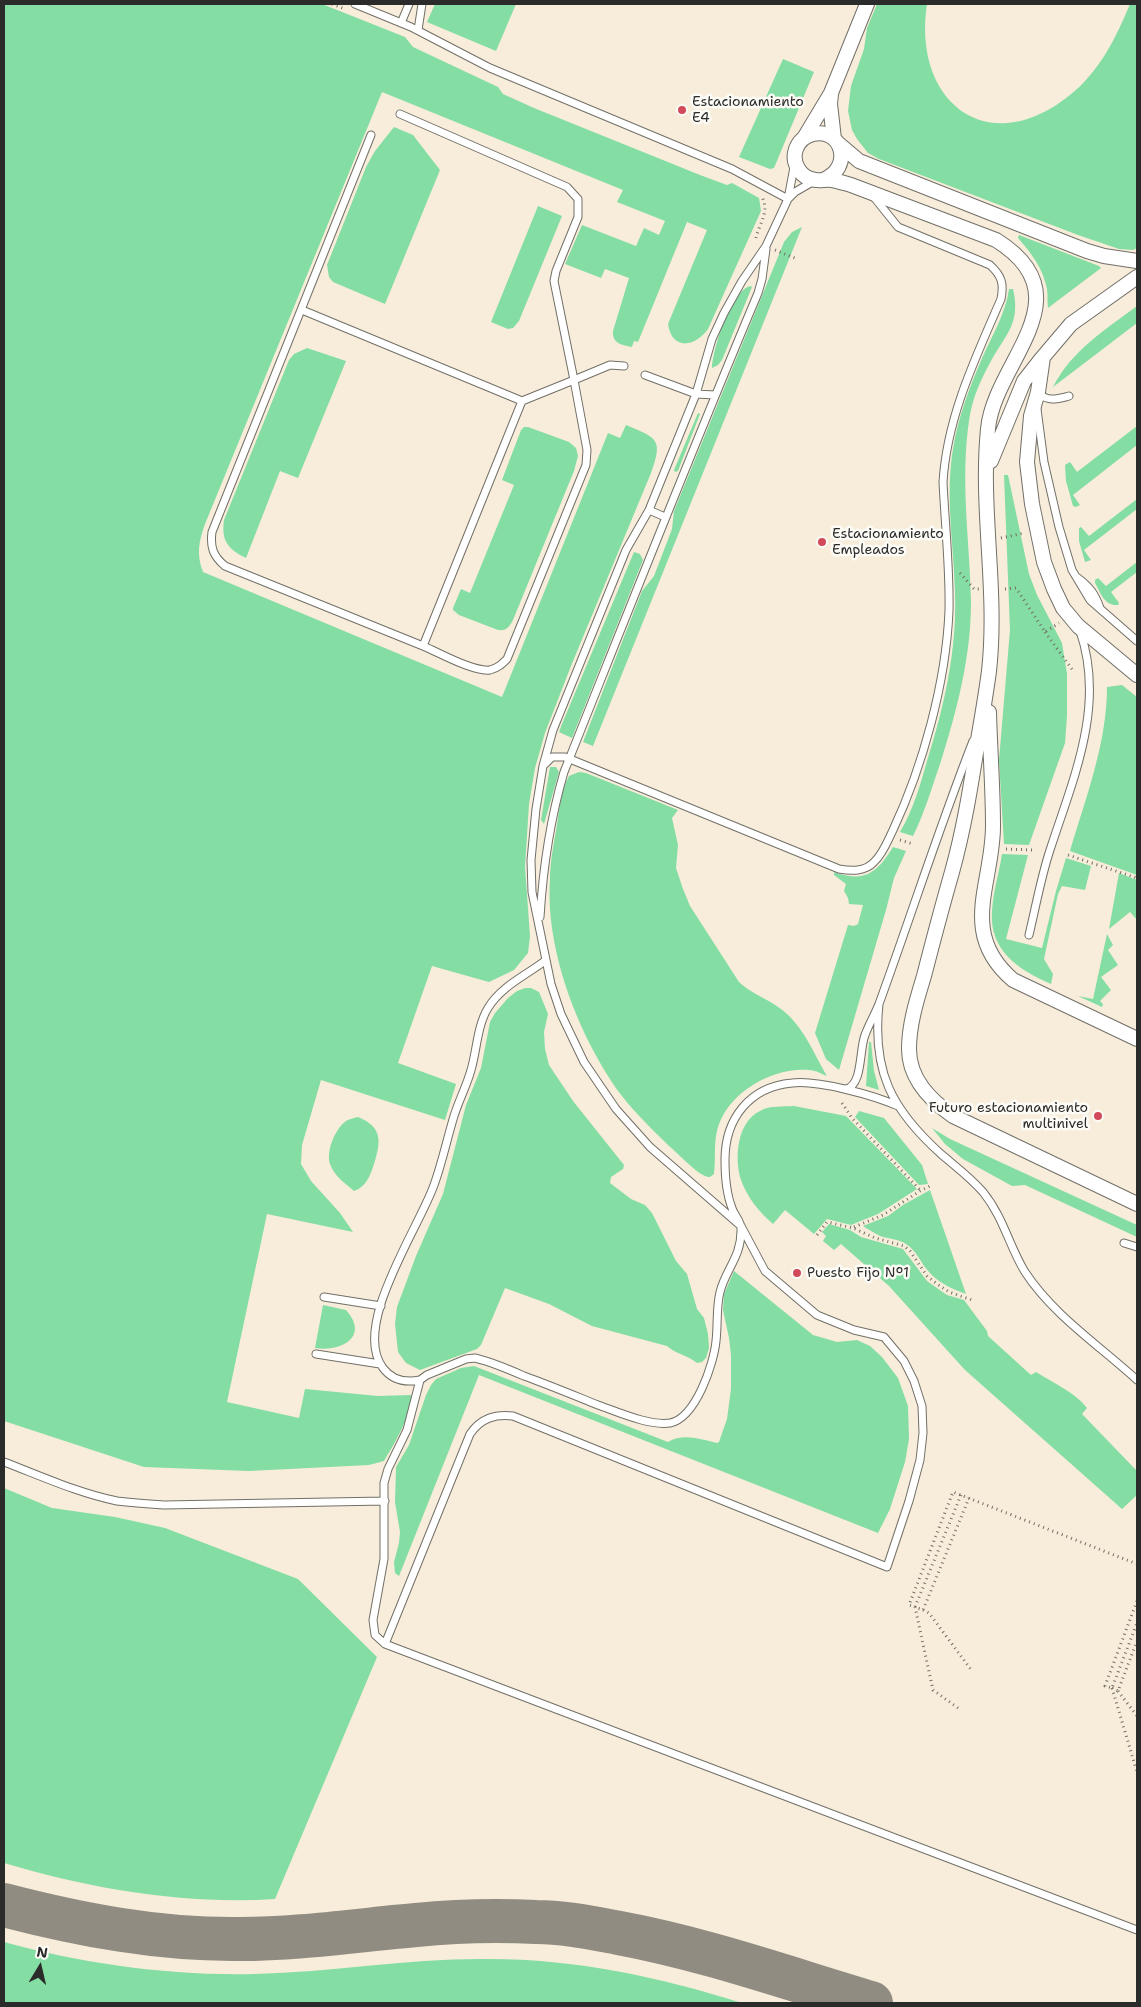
<!DOCTYPE html>
<html>
<head>
<meta charset="utf-8">
<style>
  body { margin:0 }
  #map { position:relative; width:1141px; height:2007px; overflow:hidden; background:#f7edda; font-family:"Shantell Sans",sans-serif }
  canvas { display:block }
  .frame { position:absolute; inset:0; border:5px solid #2b2b2b; pointer-events:none }
  .north { position:absolute; left:15px; top:1942px; width:50px; height:50px; -webkit-text-stroke:4px #fdfcf7; paint-order:stroke; rotate:9deg; font-size:14px; font-weight:700; line-height:20px; text-align:center; color:#2b2b2b }
  .north::after { content:''; display:block; margin:auto; width:18px; height:22px; background:#2b2b2b; clip-path:polygon(50% 0,100% 100%,50% 72%,0 100%) }
</style>
</head>
<body>
<div id="map">
<canvas width="1141" height="2007"></canvas>
<div class="frame"></div>
<div class="north">N</div>
</div>
<script>
const ctx = document.querySelector('canvas').getContext('2d');
ctx.lineJoin = 'round';
function paint(path, color) {
  ctx.fillStyle = color;
  ctx.fill(path, 'evenodd');
}
function trace(path, color, width, dash) {
  ctx.strokeStyle = color;
  ctx.lineWidth = width;
  ctx.lineCap = dash ? 'butt' : 'round';
  ctx.setLineDash(dash || []);
  ctx.stroke(path);
}
function write(font, color, halo, rows, align = 'center') {
  ctx.font = font + ' "Shantell Sans",sans-serif';
  ctx.lineWidth = 5;
  ctx.setLineDash([]);
  ctx.textBaseline = 'middle';
  ctx.strokeStyle = halo;
  ctx.fillStyle = color;
  for (const [text, x, y, turn = 0] of rows) {
    ctx.save();
    ctx.translate(x, y);
    ctx.rotate((+turn || 0) * Math.PI / 180);
    ctx.textAlign = isNaN(turn) ? turn : align;
    if (halo) ctx.strokeText(text, 0, 0);
    ctx.fillText(text, 0, 0);
    ctx.restore();
  }
}
const green = new Path2D(`
  M4,4H322L405,37L413,47L498,87L503,94L534,108L700,175L727,185L732,183L759,198L761,211L708,329C695,347 672,351 668,324L707,230L687,222L638,342L634,341L632,347C621,345 612,343 613,331L629,278L605,269L601,278L565,264L582,225L636,246L644,228L659,235L665,221L617,202L623,190L382,92L205,524C199,541 196,554 203,572L502,697L608,433L620,438L626,425C656,438 664,438 651,473L571,666L545,733L535,768L529,804L525,867L530,936L528,953L514,970L489,982L432,966L398,1063L456,1084L445,1120L321,1080L302,1145L301,1164L311,1181L340,1213L353,1232L267,1214L227,1402L299,1418L305,1389L378,1396L411,1395C413,1413 393,1446 384,1461L369,1465L249,1471L144,1467L4,1421Z
  M435,4H516L496,51L427,22Z
  M877,4H927C912,101 987,162 1070,95C1099,72 1116,38 1130,4H1137V248L1133,250L1119,249L1078,235L879,159L868,153L857,139L852,130L848,111L851,86L864,49L867,28Z
  M783,59L814,72L774,168L770,169L739,157Z
  M394,127L413,135L440,170L385,304L333,282L329,277L327,265L366,167L375,151Z
  M538,206L562,216L519,321L513,328L508,329L491,322Z
  M802,227L593,746L583,742L642,591L654,576L672,529L674,511L784,242L792,232Z
  M1019,235L1099,266L1101,268L1048,308C1047,302 1048,295 1047,289C1043,268 1031,253 1018,238Z
  M750,286L752,287L722,360L718,365L712,368C713,349 730,292 750,286Z
  M1009,289H1013C1021,323 1006,334 991,361C980,381 972,399 969,421C960,482 970,542 971,602C971,657 957,710 941,761C932,787 925,812 913,836L900,832C913,810 920,786 927,761C944,707 957,651 955,593C954,546 945,497 953,449C958,417 970,386 983,356C993,334 1006,312 1009,289Z
  M1137,306V323L1053,387C1072,350 1105,330 1137,306Z
  M307,348L346,361L298,478L280,471L246,558C228,549 221,541 224,520L289,360L294,354Z
  M698,413L700,414L678,471L675,472L674,470Z
  M1137,426V445L1073,495L1080,505L1076,507L1073,506L1066,481L1065,465L1070,462L1077,472Z
  M524,427H528L569,442L576,448L578,456L574,471L513,620C509,627 507,631 498,630L459,615L453,610V608L461,589L470,593L514,485L502,480L521,430Z
  M1004,475H1008L1029,574L1037,595L1062,643L1067,674V716L1065,743L1029,845L1004,844L999,760L1010,630Z
  M1137,499V509L1084,550L1091,560L1085,562L1079,541V528L1081,527L1089,536Z
  M634,552L640,554L643,560L572,738L559,732L562,724Z
  M1137,562V572L1111,592L1119,603L1118,605C1104,606 1101,593 1095,583V580L1098,578L1106,586Z
  M1122,685L1137,697V875L1070,851C1086,797 1107,743 1107,687Z
  M550,767H556L559,772L544,824L541,820Z
  M579,772L586,773L678,810L672,818L678,845L676,868L683,889L690,906L739,982C752,994 768,999 781,1009C803,1025 814,1054 827,1076C822,1074 815,1070 809,1070C774,1067 732,1090 719,1124C713,1140 716,1157 714,1174L710,1177C700,1178 678,1153 669,1146C653,1130 636,1114 622,1096C580,1040 545,951 550,880C550,864 553,847 556,831C559,813 560,792 569,776Z
  M893,847L906,851L894,878L886,910L839,1070L826,1059L815,1033L848,925L854,926L858,924L863,905L849,904L848,898L844,891L846,884L834,875V872C865,883 877,873 893,847Z
  M1002,854L1028,855L1006,939L1042,948L1056,891L1066,858L1091,866L1085,890L1062,886L1058,894L1044,959L1053,974L1051,984C1019,970 989,951 992,911C993,892 999,873 1002,854Z
  M1119,873L1137,880V920L1130,912L1109,929Z
  M1107,934L1113,945L1108,950L1118,965L1101,977L1111,990L1100,1001L1103,1004L1102,1007L1078,996L1093,999Z
  M525,988H531L539,992L548,1014L544,1032L545,1049L549,1065L573,1101L624,1165L623,1169L611,1177L610,1183L631,1199L645,1205L652,1213L676,1261L687,1274L697,1309L704,1318L708,1334L709,1348L706,1358L702,1362L697,1363C687,1355 676,1354 667,1346L592,1326L549,1304L505,1288L481,1345L477,1349L420,1370L406,1363L398,1352L395,1324L397,1307L416,1256L443,1194L466,1105L481,1068L490,1022L495,1013L508,998L517,991Z
  M869,1042H871L874,1071L879,1090L866,1086Z
  M794,1106L846,1116L917,1189L878,1214L851,1225L827,1219L814,1234L785,1210L773,1224C759,1212 747,1197 741,1180C734,1158 737,1122 760,1111C770,1105 783,1107 794,1106Z
  M859,1111L884,1118L922,1165L928,1184L919,1185L855,1117Z
  M358,1117C383,1127 381,1142 374,1164C370,1176 366,1187 354,1191C346,1184 334,1176 330,1164C326,1151 335,1129 346,1121C349,1119 354,1118 358,1117Z
  M932,1128L950,1139L1137,1225V1237L1025,1185L1012,1186L963,1159L945,1144Z
  M930,1190L966,1294C952,1289 939,1283 929,1272C920,1262 917,1251 906,1244C898,1239 889,1239 880,1236C874,1233 868,1229 863,1226L888,1216L903,1205Z
  M829,1224L850,1230L861,1237L903,1249L927,1281L947,1295L964,1300L987,1331L988,1336L1031,1375L1036,1372C1053,1383 1075,1392 1087,1408L1082,1414L1137,1471V1495L1122,1509L965,1370L889,1286L841,1244L834,1250L823,1241L826,1236L822,1232Z
  M734,1271L813,1335L837,1342L857,1340L870,1346L882,1357L898,1378L908,1406L909,1439L905,1462L890,1509L878,1533L479,1375L399,1576L395,1573L394,1562L399,1543L400,1532L395,1502L396,1467L409,1445L426,1395L431,1385L436,1379L461,1368L474,1366L668,1442C683,1433 700,1439 717,1443L719,1442L727,1419L731,1389V1355L729,1338L723,1310L724,1294Z
  M323,1305L346,1310C370,1337 341,1352 315,1348Z
  M4,1488L52,1508L115,1517L165,1528L298,1579L377,1657L275,1899C185,1905 91,1889 4,1863Z
  M4,1942C84,1964 171,1976 255,1974C333,1972 411,1958 489,1959C575,1959 660,1977 742,2003H4Z`);
const taxiway = new Path2D(`
  M4,1905C81,1925 160,1940 240,1939C299,1939 358,1930 416,1925C456,1921 496,1920 536,1922C564,1922 592,1928 619,1933C705,1949 787,1978 871,2003`);
const path = new Path2D(`
  M332,4L345,9
  M756,238C759,224 770,212 762,197
  M775,250L797,259
  M1001,538L1024,533
  M960,573L974,589H979
  M1005,589L1016,588L1045,632L1059,623
  M1045,632L1074,672
  M900,840L913,844
  M1006,849L1032,850
  M1068,855L1137,878
  M842,1103L852,1118L921,1191
  M854,1227L883,1215L920,1191L932,1185
  M817,1235L827,1222L853,1228L875,1238L904,1246L910,1251L927,1276L937,1284L949,1292L972,1300
  M961,1495L915,1607L923,1610L969,1498
  M1137,1601L1105,1686L1112,1688L1137,1623
  M923,1610L929,1613L972,1671
  M1112,1688L1137,1772
  M1112,1688L1118,1691L1137,1641
  M1118,1691L1137,1716
  M958,1708L933,1690L915,1607L909,1605L953,1492L1137,1564`);
const lane = new Path2D(`
  M355,4L411,27L490,68L732,169L788,199L766,246L742,281L724,313L712,339L696,394L649,510L626,550L553,730L543,766L536,809L531,860L532,892L551,984L561,1014L584,1062L616,1109L650,1147L741,1226L765,1271L817,1315L854,1330L884,1337L904,1361L914,1381L922,1406L923,1433L920,1460L909,1501L887,1567L513,1416C495,1414 481,1418 470,1434L385,1644
  M401,23L409,4
  M418,30L422,4
  M371,135L212,532C210,547 213,556 225,566L423,646L522,401L574,380L554,281L556,271L578,217V199L567,187L400,114
  M794,167L788,199L795,192L814,181
  M302,310L522,401
  M645,375L696,394L715,395
  M1038,393C1048,402 1057,399 1069,396
  M1037,409L1044,462L1059,527L1072,570L1090,600L1137,641
  M649,510L665,517
  M1078,578C1090,587 1095,594 1100,608
  M423,646C440,653 473,672 490,670C498,668 502,664 507,659L586,465L587,450L574,380L610,365L624,366
  M545,764L552,757H565L839,869C851,871 865,872 874,862C883,854 888,840 893,830C923,766 946,682 949,611C950,568 945,525 943,482C947,417 975,359 1001,299C1004,284 1002,276 990,265L898,227L873,196
  M540,917C543,868 550,820 564,772C628,612 691,452 758,293L762,279L766,249
  M1029,935C1036,906 1041,877 1050,850C1073,779 1106,706 1080,631
  M879,1004C872,1071 891,1109 941,1154C955,1166 970,1177 983,1192C1004,1218 1009,1246 1025,1272C1053,1315 1100,1346 1137,1380
  M846,1089C863,1085 859,1050 865,1035C869,1024 875,1014 879,1004C911,916 939,828 973,741
  M898,1106C873,1095 818,1080 792,1083C749,1087 725,1119 725,1160C725,1176 726,1193 732,1208C734,1215 741,1221 741,1228C742,1257 726,1268 720,1292C716,1308 718,1325 716,1341C714,1363 696,1418 670,1423C649,1426 618,1412 598,1405C573,1395 549,1385 524,1376C508,1369 492,1362 475,1358L466,1359L427,1375L420,1380L407,1430L388,1469L384,1483V1559L373,1620L375,1635L385,1644L1137,1930
  M1124,1243L1137,1247
  M324,1297L381,1306
  M316,1354L380,1364
  M420,1380C405,1383 392,1380 383,1368C351,1326 419,1228 434,1185C442,1163 447,1139 454,1116C459,1100 467,1085 471,1070C477,1050 477,1026 488,1008C501,986 527,975 546,960
  M4,1462C41,1476 78,1493 117,1501C133,1503 148,1504 164,1505L385,1501`);
const street = new Path2D(`
  M831,94L830,104L834,139
  M804,138L831,93L867,4
  M839,144L859,161L1087,251L1104,256L1137,261
  M823,180C854,168 842,127 813,134C805,136 799,141 796,149C791,163 801,179 816,180C821,181 826,179 832,180C838,181 844,183 851,185L996,240C1088,297 994,362 988,429C980,510 998,590 989,671C986,694 982,717 978,740C971,785 964,829 952,872C942,907 933,941 924,976C917,999 909,1024 909,1049C909,1079 930,1100 953,1116L1137,1204
  M1137,277L1071,324L1043,357L1038,392L1031,416L1027,462L1032,504L1044,562L1054,589L1063,608L1078,626L1137,675
  M991,461L1024,381L1042,358
  M989,712C990,750 993,788 993,826C993,884 958,933 1013,980L1137,1039`);
const markers = [
  [682,110,5,"#d1495b"],
  [822,542,5,"#d1495b"],
  [1098,1116,5,"#d1495b"],
  [797,1273,5,"#d1495b"]
];
const poiNames = [
  ["Estacionamiento",692,102],
  ["E4",692,118],
  ["Estacionamiento",832,534],
  ["Empleados",832,550],
  ["Futuro estacionamiento",1088,1108,"right"],
  ["multinivel",1088,1124,"right"],
  ["Puesto Fijo N°1",807,1273]
];
paint(green, '#84dda2');
trace(taxiway, '#918c82', 44);
trace(lane, '#726f68', 9);
trace(street, '#726f68', 16);
trace(path, '#726f68', 3, [1, 4]);
trace(lane, '#fff', 7);
trace(street, '#fff', 14);
for (const [x, y, r, color] of markers) {
  const dot = new Path2D();
  dot.arc(x, y, r, 0, 2 * Math.PI);
  ctx.fillStyle = color;
  ctx.fill(dot);
  trace(dot, '#fdfcf7', 2);
}
write('14px', '#2b2b2b', '#fdfcf7', poiNames, 'left');
</script>
</body>
</html>
